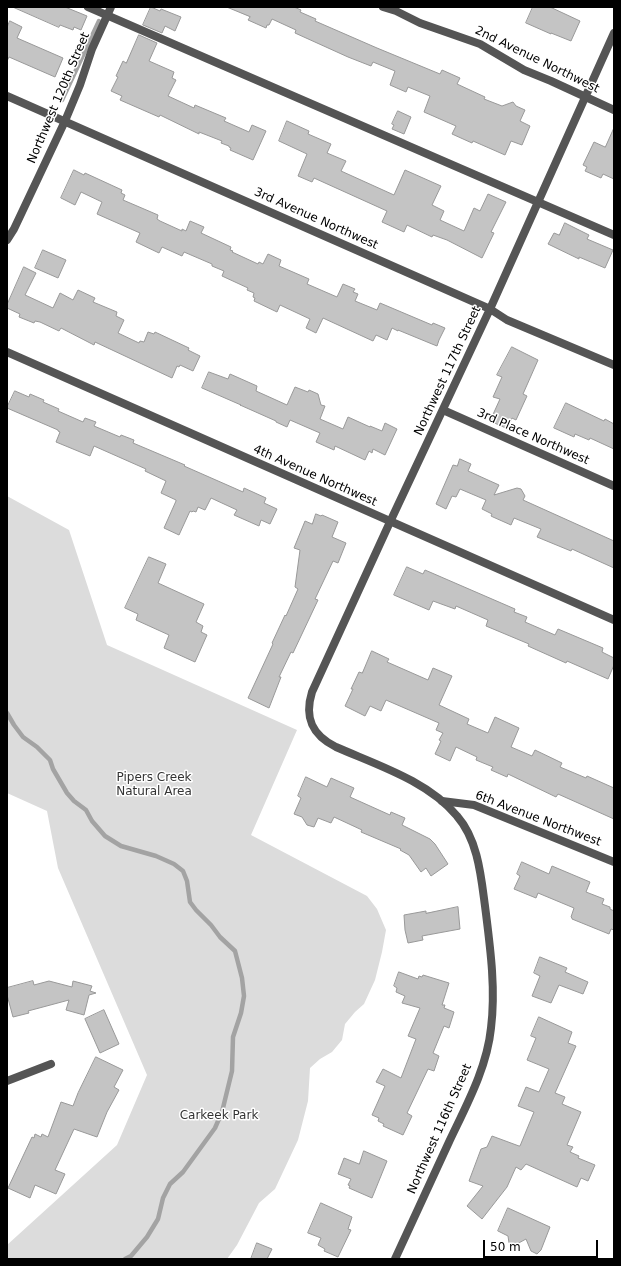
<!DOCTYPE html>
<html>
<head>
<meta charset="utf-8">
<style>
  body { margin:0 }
  #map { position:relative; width:621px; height:1266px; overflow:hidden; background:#fff; font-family:"DejaVu Sans",sans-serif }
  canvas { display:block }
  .frame { position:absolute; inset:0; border:8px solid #000; pointer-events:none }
  .scale { position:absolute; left:483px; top:1240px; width:115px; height:18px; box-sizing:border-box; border:2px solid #000; border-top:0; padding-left:5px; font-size:12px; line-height:14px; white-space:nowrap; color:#000; -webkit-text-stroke:3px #fff; paint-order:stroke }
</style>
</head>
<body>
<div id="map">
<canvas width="621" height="1266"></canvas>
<div class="frame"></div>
<div class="scale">50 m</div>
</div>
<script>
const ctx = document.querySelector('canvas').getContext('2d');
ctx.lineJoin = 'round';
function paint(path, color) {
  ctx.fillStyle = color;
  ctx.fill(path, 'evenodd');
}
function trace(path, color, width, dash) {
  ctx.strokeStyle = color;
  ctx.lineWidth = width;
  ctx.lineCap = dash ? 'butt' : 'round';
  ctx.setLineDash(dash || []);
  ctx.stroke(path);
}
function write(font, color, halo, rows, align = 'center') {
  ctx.font = font + ' "DejaVu Sans",sans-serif';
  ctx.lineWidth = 3;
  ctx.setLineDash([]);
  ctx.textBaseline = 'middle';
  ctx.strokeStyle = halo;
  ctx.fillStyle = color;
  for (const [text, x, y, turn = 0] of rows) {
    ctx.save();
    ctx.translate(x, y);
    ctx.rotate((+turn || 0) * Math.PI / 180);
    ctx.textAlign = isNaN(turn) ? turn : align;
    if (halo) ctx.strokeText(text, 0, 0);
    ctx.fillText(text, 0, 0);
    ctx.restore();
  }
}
const green = new Path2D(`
  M7,496L69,530L107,645L297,730L251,835L367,896L377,909L386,930L382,952L375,980L364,1004L355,1012L345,1024L342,1040L332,1052L320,1059L310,1068L308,1101L298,1140L275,1189L259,1203L237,1245L227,1259H7V1245L117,1145L147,1075L58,868L47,811L7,793Z`);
const stream = new Path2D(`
  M62,100L99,21
  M7,713L14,725L23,737L37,747L50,760L53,769L67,793L74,801L86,810L92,821L105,836L121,846L156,856L174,864L183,871L187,881L190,902L196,910L211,925L220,937L235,951L242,978L244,996L241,1013L233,1037L232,1071L222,1112L215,1128L183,1172L170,1184L163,1198L158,1219L147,1237L131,1256L125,1259`);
const building = new Path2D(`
  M13,7H65L87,16L81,30L74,27L73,30L60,25L59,27Z
  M151,7L160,11L161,9L181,17L175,31L165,26L162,33L143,25Z
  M227,7H294L301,10L300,12L316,19L315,21L377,48L440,74L442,70L460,78L457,84L485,97L484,99L502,106L513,102L516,106L525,110L520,121L530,126L522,145L511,141L505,155L473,141L472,143L452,134L456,126L424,112L430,96L408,87L406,92L390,85L395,71L373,62L371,66L348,57L295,33L296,30L272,19L269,25H267L266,28L248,20L250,17Z
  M533,7H550L580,21L571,41L551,33V34L526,23Z
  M10,21L22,27L17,38L63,58L55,77L9,57L7,61V28Z
  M139,35L157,43L149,61L174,72L172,78L176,80L168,96L194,108L195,105L226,118L224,121L249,132L252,125L266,131L253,160L230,150L231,148L229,147V146L221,143L222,141L199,132V134L160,115L159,117L120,100L122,96L111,91L118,77L116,76L123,61L126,63Z
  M398,111L411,117L404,134L392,129L394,125L392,124Z
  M287,121L309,131L308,134L331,144L327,153L346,161L341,171L394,195L405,170L441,186L432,205L444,211L440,220L464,231L474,208L480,211L488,194L506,202L491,232L494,233L482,258L447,240L433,235L432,237L407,225L404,232L382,222L387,211L314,178L312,182L298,176L307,154L279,141Z
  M614,128V179L603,174L601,178L585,171L587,167L583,165L594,142L605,147Z
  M74,170L84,175L85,173L122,190L121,193L125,195L123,200L158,215L157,219L160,221L182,231V229L186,231L190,221L204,227L201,233L231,247L230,250L233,251L232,252L258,264L259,262L263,264L268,254L281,260L279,266L309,279L307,284L337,297L343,284L355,289L353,292L358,294L355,301L377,310L380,303L432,325L433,323L445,328L439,340L437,346L432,344L398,330V331L392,328L387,340L376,335L373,341L323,318L316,333L306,328L310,319L280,305L277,312L254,301L255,298L253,297L254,293L247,290L248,288L222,276L224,271L212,266V264L184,252L182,256L162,247L159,253L136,242L140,233L97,214L102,202L81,192L75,205L61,198Z
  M565,223L589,235L587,239L613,250L605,268L579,257V259L548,244L554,233L559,235Z
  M43,250L66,260L58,278L35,268Z
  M24,267L36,273L25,295L53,308L60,293L73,300L78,290L95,298L93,302L117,312L116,316L124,320L118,333L139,343L140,341L144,342L148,332L154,334L155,332L189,348L188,350L200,356L193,371L180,365L179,367L177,366L172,378L95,342L94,345L61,328L59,331L40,322L35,321L34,323L19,317L20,314L7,308V305Z
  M512,347L538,360L523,394L527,396L516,420L512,418L508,429L490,421L500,399L493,397L502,377L497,375Z
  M209,372L228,379L230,374L257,386L256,391L287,405L295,387L308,392L309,390L318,394L321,405L325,406L320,419L343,429L348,417L370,427V426L382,431L385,423L397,429L385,455L373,449L372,453L369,451L365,460L335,446L334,450L316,442L320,433L290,420L287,427L276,422V421L240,405H241L202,388Z
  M15,391L29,397L30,394L44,400L43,402L59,409L58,411L83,422L85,418L96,422L94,426L120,437L121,435L134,440L133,443L185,465L184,466L234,488L243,492L244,488L266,498L264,503L277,509L270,524L261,520L259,526L234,515L237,510L211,498L205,510L198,507L196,512L193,511L192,512L190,511L179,535L164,528L176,501V500L161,493L166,481L145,471L146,469L94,446L90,456L56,442L60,432L58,431V430L7,408Z
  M566,403L604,421L605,419L614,424V449L590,438L589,440L575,434L574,437L554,428Z
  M460,459L471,464L468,471L499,485L494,495L517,488L521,489L525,496L523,500L614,541V568L572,549L571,551L537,537L541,529L514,518L511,525L493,517L491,516L492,514L482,509L486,500L460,489L456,497L452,496L446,509L436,504L453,465L457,466Z
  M316,514L321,516L322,515L338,522L332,537L346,543L338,563L333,561L315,599L318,600L293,653L291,652L279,677H281L269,708L248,698L273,644L272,643L285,615L286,616L298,589L295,587L300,550L294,548L305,521L312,524Z
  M149,557L166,564L158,583L204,604L196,622L203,626L201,632L207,635L195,662L164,648L169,635L136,620L138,614L125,608Z
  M407,567L423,574L425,570L515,609L514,612L527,617L525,622L555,635L558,629L603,648L602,652L614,658V665L608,679L567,661L566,663L528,646L529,644L486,626L488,620L456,606L455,609L433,601L429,610L394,595Z
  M372,651L389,659L387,662L428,680L433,668L452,676L439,705L469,719L467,724L488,733L495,717L519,728L511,747L532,756L535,750L562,763L560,767L586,778L587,776L614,788V819L558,794L556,797L508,774L507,777L491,770L493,767L476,760L477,757L456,747L450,761L435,754L441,741L439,740L443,733L436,730L439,723L386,700L381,711L370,706L365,716L345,706L353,689H351L359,672L362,673Z
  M306,777L327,787L331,778L354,788L350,797L390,815L391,812L405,818L402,825L430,839L435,844L448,864L431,876L426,868L421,872L409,855L400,850L401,849L361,832L362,830L334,817L331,823L318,818L314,827L307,825L302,817L294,814L301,798L298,796Z
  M522,862L549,874L552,866L590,882L586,892L604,899L602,904L610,907V909L614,911V930L611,929L609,934L572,919V918L571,917L574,908L538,893L536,898L514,889L520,876L517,874Z
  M458,907L460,929L422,936L423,940L408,943L405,930L404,915L426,911V913Z
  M540,957L567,968L565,972L588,982L583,994L559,985L551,1003L532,996L540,976L534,973Z
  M399,972L418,979L419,976L422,977L423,975L449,983L442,1005H445L444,1008L454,1012L449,1028L444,1026L433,1053L439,1056L434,1071L428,1069L407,1113L412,1116L403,1135L383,1126L384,1124L378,1121L379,1118L372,1115L385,1086L376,1082L383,1069L401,1078L416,1039L408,1036L420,1008L402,1003L405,996L396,992L397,988L394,986Z
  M33,981L34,985L49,981L72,987L73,981L92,986L90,991L96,993L89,995L84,1015L66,1010L69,1000L28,1011L29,1013L13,1017L7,995V988Z
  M104,1010L119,1044L100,1053L85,1019Z
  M539,1017L572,1032L568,1043L576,1046L555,1093L565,1097L562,1104L581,1112L567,1145L573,1147L570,1152L579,1156L578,1158L595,1165L588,1181L581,1178L577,1187L526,1164L521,1170L516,1167L507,1187L482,1219L467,1206L483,1186L469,1181L481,1149L487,1147L492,1136L519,1146H520L534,1112L518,1106L526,1087L539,1092L549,1069L527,1060L536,1038L531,1036Z
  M96,1057L123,1070L114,1087L119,1090L107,1112L97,1137L74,1129L55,1170L65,1174L56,1194L35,1185L30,1198L8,1188L32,1137L34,1138L35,1134L41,1137L42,1134L48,1137L61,1102L73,1106L78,1093Z
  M364,1151L387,1161L372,1198L349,1188L350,1186L348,1185L351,1179L338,1174L344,1158L359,1164Z
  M321,1203L352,1217L348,1229L351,1230L338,1257L324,1251L325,1249L318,1245L321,1238L308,1233Z
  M508,1208L550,1227L541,1250L537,1254L531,1251L526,1239L515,1245L509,1243L508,1236L498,1231Z
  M257,1243L272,1249L267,1259H251Z`);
const service = new Path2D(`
  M88,7L614,235`);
const minor = new Path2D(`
  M383,7L396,11L420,23L480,44L524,70L551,81L614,110
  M7,240L14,229L65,121L80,85L92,49L111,7
  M490,309L614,33
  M7,352L614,620
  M443,410L614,486
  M442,801L474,805L614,862
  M7,1081L51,1064`);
const tertiary = new Path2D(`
  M7,96L490,309L507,320L614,365
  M395,1259C413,1220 431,1181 449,1142C466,1106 487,1068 491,1028C496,988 490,946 485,906C481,876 478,840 457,816C428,781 377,765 336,747C312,735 304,718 312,692L390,522L490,309`);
const streetNames = [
  ["2nd Avenue Northwest",537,60,26],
  ["Northwest 120th Street",59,98,-67],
  ["3rd Avenue Northwest",316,219,24],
  ["Northwest 117th Street",448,371,-65],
  ["3rd Place Northwest",533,437,24],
  ["4th Avenue Northwest",315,476,24],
  ["6th Avenue Northwest",538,819,21],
  ["Northwest 116th Street",440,1129,-66]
];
const parkNames = [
  ["Pipers Creek",154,778],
  ["Natural Area",154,792],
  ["Carkeek Park",219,1116]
];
paint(green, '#dcdcdc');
trace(stream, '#a3a3a3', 4.5);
paint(building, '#c4c4c4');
trace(building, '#999', 1);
trace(service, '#555', 8);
trace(minor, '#555', 8);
trace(tertiary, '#555', 8);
write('12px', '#000', '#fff', streetNames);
write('12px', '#333', '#fff', parkNames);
</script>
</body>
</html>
